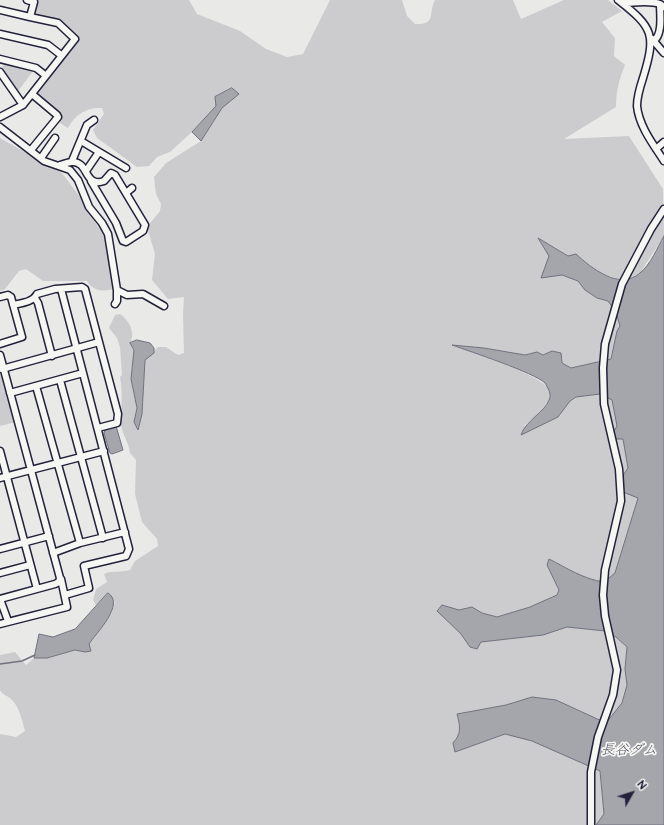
<!DOCTYPE html>
<html>
<head>
<meta charset="utf-8">
<style>
  body { margin:0 }
  #map { position:relative; width:664px; height:825px; overflow:hidden; background:#e9e9e7; font-family:"Balsamiq Sans",sans-serif }
  canvas { display:block }
  .north { position:absolute; left:612px; top:773px; width:40px; height:40px; -webkit-text-stroke:3px #f6f6f2; paint-order:stroke; rotate:51deg; font-size:11px; font-weight:700; line-height:16px; text-align:center; color:#22223b }
  .north::after { content:''; display:block; margin:auto; width:14px; height:18px; background:#22223b; clip-path:polygon(50% 0,100% 100%,50% 72%,0 100%) }
</style>
</head>
<body>
<div id="map">
<canvas width="664" height="825"></canvas>
<div class="north">N</div>
</div>
<script>
const ctx = document.querySelector('canvas').getContext('2d');
ctx.lineJoin = 'round';
function paint(path, color) {
  ctx.fillStyle = color;
  ctx.fill(path, 'evenodd');
}
function trace(path, color, width, dash) {
  ctx.strokeStyle = color;
  ctx.lineWidth = width;
  ctx.lineCap = dash ? 'butt' : 'round';
  ctx.setLineDash(dash || []);
  ctx.stroke(path);
}
function write(font, color, halo, rows, align = 'center') {
  ctx.font = font + ' "Balsamiq Sans","Klee One",sans-serif';
  ctx.lineWidth = 3.5;
  ctx.setLineDash([]);
  ctx.textBaseline = 'middle';
  ctx.strokeStyle = halo;
  ctx.fillStyle = color;
  for (const [text, x, y, turn = 0] of rows) {
    ctx.save();
    ctx.translate(x, y);
    ctx.rotate((+turn || 0) * Math.PI / 180);
    ctx.textAlign = isNaN(turn) ? turn : align;
    if (halo) ctx.strokeText(text, 0, 0);
    ctx.fillText(text, 0, 0);
    ctx.restore();
  }
}
const green = new Path2D(`
  M37,0H189L197,14L240,31L266,49L287,57L303,54L330,0H402L407,16L415,24C437,25 428,13 435,0H513L521,19L564,0H608L622,11L602,22L615,38L614,56L625,65C619,79 616,92 616,107L564,139L629,136L663,189L664,236L640,273L632,278L620,279L606,275L594,270L577,255L568,256L539,239L562,275L578,281L585,290L597,298L608,301L616,312L620,326L617,331L611,359L571,368L562,363L561,353L552,351L543,355L537,352L525,355L484,348L453,345C471,352 544,375 550,391C553,402 532,420 523,426L558,417L570,401L576,397L600,394L612,400L617,426L623,439L628,468L622,477L623,492L638,498L615,573L604,582L580,576L549,559L547,565L559,590L557,595L530,607L497,617L482,613L472,607L459,610L442,605L437,611L461,634L470,647L476,649L481,642L543,635L567,627L605,631L616,637L627,647L625,669L627,685L622,703L606,723L556,700L532,697L506,705L457,714C460,727 462,734 453,743L455,752L505,734L532,740L600,771L604,814L596,825H0V734L16,737L25,731C22,721 20,708 12,700C8,695 3,696 0,690V655L15,652L26,665L34,658H47L75,650L85,652L91,650L88,644L112,613L115,602L109,593L96,605L93,600L96,589L107,582L104,574C112,570 121,573 130,570L135,561L158,546L157,539L142,522L135,494L136,460L130,453C129,442 121,433 121,423C121,407 123,392 120,377L122,375L120,347L117,338L109,328L115,315L120,314C129,320 136,333 130,343L134,350L131,379L137,408L135,415L138,430L142,414L145,360L158,347H166L178,355L184,353L183,315L184,297L168,299L152,280L155,254L147,227L160,211L161,204L156,194L154,177L166,163L201,141L222,108L238,94L216,106L192,132L170,152L157,157L149,166L137,167L97,138L93,130L104,114L102,108C87,107 75,114 68,128L60,123V115L35,93L79,40L57,20L34,15Z
  M5,62L34,70L18,91L2,68Z
  M0,138L62,173L80,197L105,238L113,289C103,292 93,291 87,281H43L26,269L19,271L5,289L0,291Z
  M2,370L16,422L0,426V371Z`);
const water = new Path2D(`
  M232,88L239,94L222,108L201,141L192,132L216,106L215,97Z
  M664,236V825H596L604,814L600,771L532,741L505,734L455,752L453,743C462,733 460,726 457,714L506,705L532,697L556,700L606,723L622,703L627,685L625,669L627,647L616,637L605,631L567,627L543,635L481,642L477,649L470,647L461,634L437,611L442,605L459,610L472,607L482,613L497,617L530,607L557,595L559,590L547,565L549,559C567,568 583,579 604,582L615,573L638,498L623,492L622,477L628,468L623,439H615L613,433L617,426L612,400L600,394L576,397L570,401L558,417L521,435C526,420 544,413 549,400C552,394 548,388 545,383C535,373 469,351 452,345L484,348L525,355L537,352L543,355L552,351L561,353L562,363L571,368L611,359L617,331L620,326L616,312L608,301L597,298L585,290L578,281L562,275L541,278L549,256L538,238L568,256L576,254C591,268 620,291 640,273C651,264 657,248 664,236Z
  M137,340L150,343L154,348V353L145,360L142,414L138,430L134,422L137,408L131,379L134,350L130,343Z
  M116,426L123,450L112,454L110,453L104,433L105,430Z
  M108,593C126,604 96,633 89,644L91,651L85,652L75,650L47,658H34L39,634L53,637L75,629Z`);
const stream = new Path2D(`
  M0,664L22,661L35,655`);
const minor = new Path2D(`
  M618,0C654,28 656,35 643,78C640,87 637,96 637,106C639,126 653,144 664,161
  M622,3C635,3 648,0 660,4
  M0,10L30,17
  M0,34L48,45L61,55
  M652,39L664,53
  M654,41C663,33 660,15 660,4L664,7
  M0,59L36,68L45,75
  M0,72L23,105
  M0,117L23,105L75,39L58,23L30,17L34,2L27,0
  M0,127L44,161L70,170L78,180L89,207L102,223L108,234L117,290L127,295L143,294L164,306
  M81,141L126,168
  M656,149L664,142
  M31,150L58,117L57,115L32,94
  M41,158L55,138
  M72,161L87,125L94,120
  M60,165C64,164 68,162 72,162C89,161 84,188 104,181L111,173L115,175L145,225L143,231L126,242L123,241L116,223L91,181
  M86,171L99,152
  M126,193L132,188
  M61,289L129,549L126,556L84,566L89,588L65,595
  M0,297L8,295L11,297L22,337L0,344
  M35,298L38,303L52,356
  M115,304L117,301V290
  M13,305C22,303 33,302 37,294L55,289L82,287L85,289L118,414L117,423L98,428
  M0,355L60,578L59,582L55,584L0,599
  M2,369L99,342
  M60,380L103,538
  M36,386L80,543
  M10,393L83,373
  M0,451L37,589
  M0,478L104,451
  M0,549L49,536
  M53,553L80,543L125,532
  M0,573L30,565
  M0,599L8,621
  M0,624L67,607L61,579
  M591,825V772L598,737L613,695L617,670L605,616L603,595L605,570L621,501L619,469L604,404L603,368L605,344L622,284L651,229L664,209`);
const waterNames = [
  ["長谷ダム",629,750]
];
paint(green, '#ccccce');
paint(water, '#a5a5ac');
trace(water, '#71717f', 1);
trace(stream, '#71717f', 1.5);
trace(minor, '#22223b', 9);
trace(minor, '#f6f6f2', 6);
write('italic 14px', '#565668', '#f6f6f2', waterNames);
</script>
</body>
</html>
